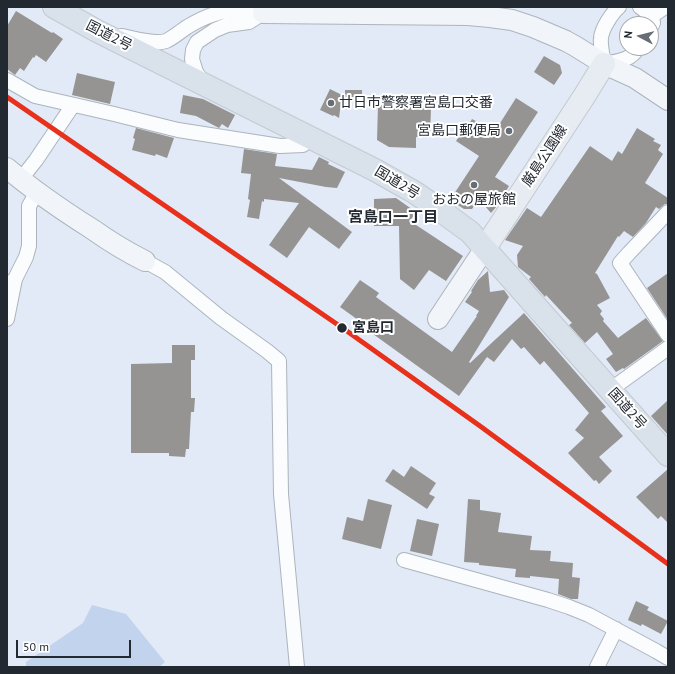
<!DOCTYPE html>
<html>
<head>
<meta charset="utf-8">
<style>
  body { margin:0 }
  #map { position:relative; width:675px; height:674px; overflow:hidden; background:#e1eaf6; font-family:"PT Sans",sans-serif }
  canvas { display:block }
  .frame { position:absolute; inset:0; border:8px solid #232931; pointer-events:none }
  .north { position:absolute; left:619px; top:16px; width:40px; height:40px; box-sizing:border-box; background:#fff; border:1px solid #a7a9ad; border-radius:50%; rotate:277deg; font-size:11px; font-weight:700; line-height:16px; text-align:center; color:#232931 }
  .north::after { content:''; display:block; margin:auto; width:14px; height:18px; background:#666d76; clip-path:polygon(50% 0,100% 100%,50% 72%,0 100%) }
  .scale { position:absolute; left:16px; top:640px; width:115px; height:18px; box-sizing:border-box; border:2px solid #232931; border-top:0; padding-left:5px; font-size:12px; line-height:14px; white-space:nowrap; color:#232931; -webkit-text-stroke:3px #fff; paint-order:stroke }
</style>
</head>
<body>
<div id="map">
<canvas width="675" height="674"></canvas>
<div class="frame"></div>
<div class="north">N</div>
<div class="scale">50 m</div>
</div>
<script>
const ctx = document.querySelector('canvas').getContext('2d');
ctx.lineJoin = 'round';
function paint(path, color) {
  ctx.fillStyle = color;
  ctx.fill(path, 'evenodd');
}
function trace(path, color, width, dash) {
  ctx.strokeStyle = color;
  ctx.lineWidth = width;
  ctx.lineCap = dash ? 'butt' : 'round';
  ctx.setLineDash(dash || []);
  ctx.stroke(path);
}
function write(font, color, halo, rows, align = 'center') {
  ctx.font = font + ' "PT Sans","Noto Sans JP",sans-serif';
  ctx.lineWidth = 4;
  ctx.setLineDash([]);
  ctx.textBaseline = 'middle';
  ctx.strokeStyle = halo;
  ctx.fillStyle = color;
  for (const [text, x, y, turn = 0] of rows) {
    ctx.save();
    ctx.translate(x, y);
    ctx.rotate((+turn || 0) * Math.PI / 180);
    ctx.textAlign = isNaN(turn) ? turn : align;
    if (halo) ctx.strokeText(text, 0, 0);
    ctx.fillText(text, 0, 0);
    ctx.restore();
  }
}
const green = new Path2D(`
  M92,605L126,614L165,662L159,667H26V662L83,623Z`);
const building = new Path2D(`
  M16,11L52,33L53,32L63,39L46,62L36,55L34,58L33,57L24,71L20,68L15,75L7,69V26Z
  M544,56L560,65L562,73L554,85L534,72Z
  M77,73L115,82L110,104L72,95Z
  M330,89L342,95L339,118L334,115L333,116L320,110Z
  M345,90H362V102H345Z
  M183,95L203,99L235,115L228,128L222,124L219,128L196,116L180,113Z
  M516,98L538,112L495,177L509,186L497,206L491,213L479,199L472,209H464L450,200L479,156L456,141L467,125L468,126L472,119L495,131Z
  M378,105L431,108L430,138L416,137V148L389,147L377,140Z
  M136,128L174,138L167,158L156,154L155,156L132,150L135,139L133,138Z
  M637,128L655,139L653,141L661,145L658,150L663,154L645,183L668,198V204H665L659,209L656,207L646,223L633,237L624,231L619,237L618,236L595,273L597,274L610,298L597,305L602,311L600,314L604,319L603,321L618,338L646,318L663,341L624,369L623,368L616,372L606,359L613,354L597,332L585,343L569,325L572,323L546,295L545,297L529,279L531,277L518,267L517,255L523,246L505,240L527,208L541,217L590,146L612,161L618,151L622,154Z
  M244,149L277,154L275,166L312,170L319,157L329,162L328,164L345,172L337,188L326,187L279,178L352,232L339,249L309,227L287,258L269,245L299,203L264,199V202L262,201L259,219L247,217L250,200L248,199L251,174L241,173Z
  M396,198L416,212L410,221L463,256L446,281L429,270L414,290L400,279L399,226H374V199Z
  M488,271L490,292L504,290L509,297L469,362L470,363L524,313L606,407L601,411L623,436L599,457L612,471L599,484L596,480L594,481L568,453L584,438L575,430L589,413L544,361L540,365L524,347L521,349L512,339L494,362L487,357L459,396L373,334L375,332L340,307L360,280L379,293L376,297L452,352L477,316H476L479,311L465,302L472,292L471,291L478,280Z
  M668,273V320L647,288Z
  M172,345H195V360H191V398H195L194,412H191L189,449H186L185,457L169,456V453H131V364L172,363Z
  M668,400V435L651,416Z
  M411,466L436,483L429,494L435,497L427,509L385,481L393,469L404,477Z
  M668,469V523L661,516L658,519L636,497Z
  M368,499L392,505L381,549L342,539L347,517L363,521Z
  M468,499L480,500V510L501,513L498,532L532,536L530,550L551,551L550,561L573,563L572,577L580,578L578,599H571L558,594L559,579L530,576V578L515,577L516,569L479,565V563L464,562Z
  M417,519L439,524L432,556L410,551Z
  M636,601L649,607L647,610L668,621L661,634L642,624L641,626L628,620Z`);
const street = new Path2D(`
  M619,7C612,13 602,28 601,38C600,46 603,56 604,64C618,61 630,61 638,48
  M640,7L652,16L653,23L651,27
  M652,16L665,7
  M121,36C133,38 154,45 166,41C173,38 181,31 187,27C210,13 236,4 263,13
  M7,80L35,96L114,114L178,130L280,146L303,145L310,137
  M204,84L196,72L192,59L193,50L197,42L215,30L227,25L249,22L263,13
  M21,179L36,160L73,105
  M668,212L629,253L620,263L668,335
  M145,261L165,272L221,318L267,351L279,361L281,494L297,667
  M7,285L15,279L26,257L29,246V206L37,192
  M7,319L15,279
  M610,390L668,348
  M404,560L548,600L569,607L589,615L656,651L668,658
  M597,667L616,629`);
const secondary = new Path2D(`
  M263,13L468,15L490,17L512,20L533,27L566,41L575,46L604,64L635,78L668,100
  M7,168C34,191 62,210 92,229C109,241 127,252 145,261
  M438,319L485,248`);
const primary = new Path2D(`
  M485,248L585,95L604,64`);
const highway = new Path2D(`
  M54,7L97,31L375,170L414,192L433,205L470,232L668,455`);
const rail1 = new Path2D(`
  M7,97L344,329L480,426L668,564`);
const markers = [
  [331,103,4,"#666d76"],
  [509,131,4,"#666d76"],
  [474,185,4,"#666d76"],
  [342,328,5.5,"#232931"]
];
const streetNames = [
  ["国道2号",109,36,27],
  ["厳島公園線",545,156,-57],
  ["国道2号",397,183,31],
  ["国道2号",627,409,48]
];
const poiNames = [
  ["廿日市警察署宮島口交番",339,103],
  ["宮島口郵便局",501,131,"right"],
  ["おおの屋旅館",474,200,"center"]
];
const stopNames = [
  ["宮島口",352,328]
];
const neighbourhoodNames = [
  ["宮島口一丁目",393,218]
];
paint(green, '#c1d3ed');
paint(building, '#959492');
trace(street, '#adb4bd', 16);
trace(secondary, '#adb4bd', 22);
trace(primary, '#c4c9cf', 24);
trace(highway, '#c4c9cf', 24);
trace(street, '#fafcfe', 14);
trace(secondary, '#f1f4f8', 20);
trace(primary, '#e7ecf3', 22);
trace(highway, '#d9e1eb', 22);
trace(rail1, '#e7311b', 5);
for (const [x, y, r, color] of markers) {
  const dot = new Path2D();
  dot.arc(x, y, r, 0, 2 * Math.PI);
  ctx.fillStyle = color;
  ctx.fill(dot);
  trace(dot, '#fff', 1.5);
}
write('14px', '#232931', '#fff', streetNames);
write('14px', '#232931', '#fff', poiNames, 'left');
write('bold 14px', '#232931', '#fff', stopNames, 'left');
write('bold 15px', '#232931', '#fff', neighbourhoodNames);
</script>
</body>
</html>
